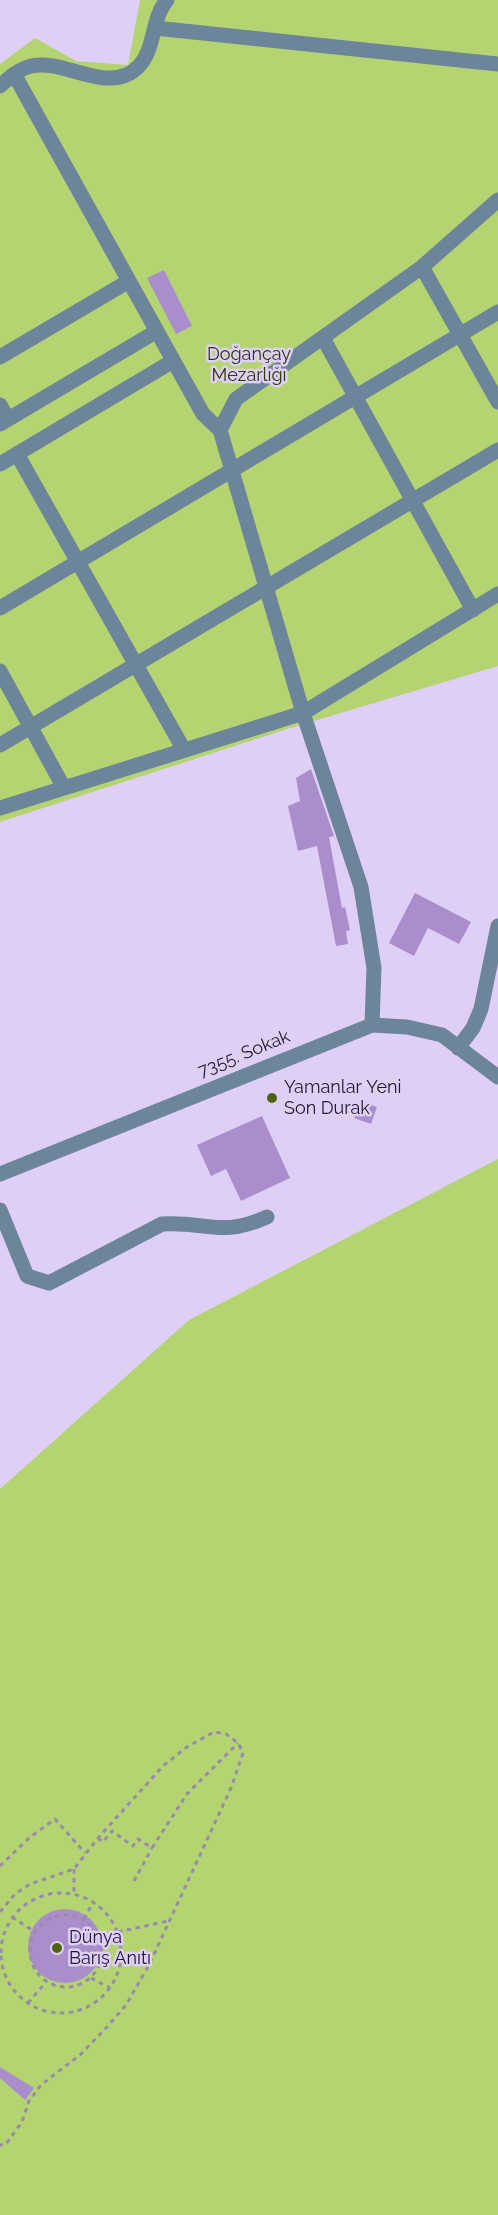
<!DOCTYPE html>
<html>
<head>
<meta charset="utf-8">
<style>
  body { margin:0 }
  canvas { display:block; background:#dfcff6 }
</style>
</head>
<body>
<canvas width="498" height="2215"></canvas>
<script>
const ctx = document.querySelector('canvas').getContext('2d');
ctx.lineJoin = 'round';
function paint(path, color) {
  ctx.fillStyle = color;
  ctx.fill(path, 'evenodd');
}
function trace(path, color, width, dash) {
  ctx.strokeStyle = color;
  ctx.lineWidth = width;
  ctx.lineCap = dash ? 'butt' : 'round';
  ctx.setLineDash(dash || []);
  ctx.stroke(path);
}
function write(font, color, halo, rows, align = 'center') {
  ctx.font = font + ' Raleway,sans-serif';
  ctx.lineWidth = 5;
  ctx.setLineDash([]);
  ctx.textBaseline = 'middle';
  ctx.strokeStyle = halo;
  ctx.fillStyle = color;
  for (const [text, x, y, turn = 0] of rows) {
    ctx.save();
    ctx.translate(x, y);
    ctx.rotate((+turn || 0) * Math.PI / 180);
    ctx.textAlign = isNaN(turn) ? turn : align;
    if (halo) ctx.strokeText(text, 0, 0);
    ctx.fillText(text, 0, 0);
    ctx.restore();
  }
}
const green = new Path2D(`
  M140,0H498V666L287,729L0,822V64L35,38L76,61L128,65Z
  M498,1159V2215H0V1489L189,1320Z`);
const building = new Path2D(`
  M164,270L192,326L176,334L147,278Z
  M311,769L334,836L329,837L342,908L345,907L350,930L346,931L348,944L336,946L317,846L298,851L288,806L300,801L296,778Z
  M415,893L471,922L459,944L428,928L414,956L389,943Z
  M360,1101L377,1107L371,1124L354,1118Z
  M262,1116L290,1178L241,1201L226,1169L211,1176L197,1145Z
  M28 1946a37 37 0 1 1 74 0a37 37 0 1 1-74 0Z
  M0,2067L34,2088L25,2100L0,2078Z`);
const path = new Path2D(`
  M98,1838L103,1842L112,1831L133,1846L138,1839L152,1848L187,1794L238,1743
  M0,1866L29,1838L55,1819L85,1853
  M74,1869V1894
  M134,1881L152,1848
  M1 1953a60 60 0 1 1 120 0a60 60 0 1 1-120 0Z
  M0,1912L15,1894L30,1884L74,1869L98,1838L163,1766L187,1747L214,1732L226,1734L238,1743L243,1753L231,1788L149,1965L126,2005L106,2028L81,2054L41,2085L29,2101L22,2122L6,2144L0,2145
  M30 1951a36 36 0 1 1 72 0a36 36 0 1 1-72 0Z
  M12,1917L35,1932
  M84,1919L93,1902
  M118,1932L168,1921
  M91,1978L110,1988
  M28,2003L46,1982`);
const minor = new Path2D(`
  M155,28L498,64
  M14,74L203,414L220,430L303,713L361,887L374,968L372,1025
  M0,86C9,78 19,69 31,66C64,58 109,96 138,67C156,49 151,18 167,0
  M422,267L498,402
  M323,338L473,610
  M0,357L129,281
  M0,405L8,419
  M0,424L157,331
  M220,430L236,399L422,267L498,200
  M17,454L184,750
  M0,464L173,361
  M0,608L498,312
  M0,671L64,788
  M0,745L498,450
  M0,808L303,713L498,594
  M458,1048L473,1028L481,1009L498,926
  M0,1174L372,1025L407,1027L442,1035L498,1077
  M0,1210L27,1276L49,1283L162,1224C207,1221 220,1238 267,1217`);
const markers = [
  [272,1098,6,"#4c620e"],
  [57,1948,6,"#4c620e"]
];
const parkNames = [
  ["Doğançay",249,355],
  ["Mezarlığı",249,376]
];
const streetNames = [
  ["7355. Sokak",244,1054,-22]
];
const poiNames = [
  ["Yamanlar Yeni",284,1088],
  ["Son Durak",284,1109],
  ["Dünya",69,1938],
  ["Barış Anıtı",69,1959]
];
paint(green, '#b3d470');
paint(building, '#aa8ecc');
trace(path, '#998bac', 3, [4.5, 4.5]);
trace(minor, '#6d859a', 15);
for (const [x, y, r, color] of markers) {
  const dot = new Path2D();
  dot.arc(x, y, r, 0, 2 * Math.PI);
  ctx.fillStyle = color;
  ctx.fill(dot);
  trace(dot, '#dfcff6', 2);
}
write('18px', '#2c3a06', '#dfcff6', parkNames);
write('18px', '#231830', '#dfcff6', streetNames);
write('18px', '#231830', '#dfcff6', poiNames, 'left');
</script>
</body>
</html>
